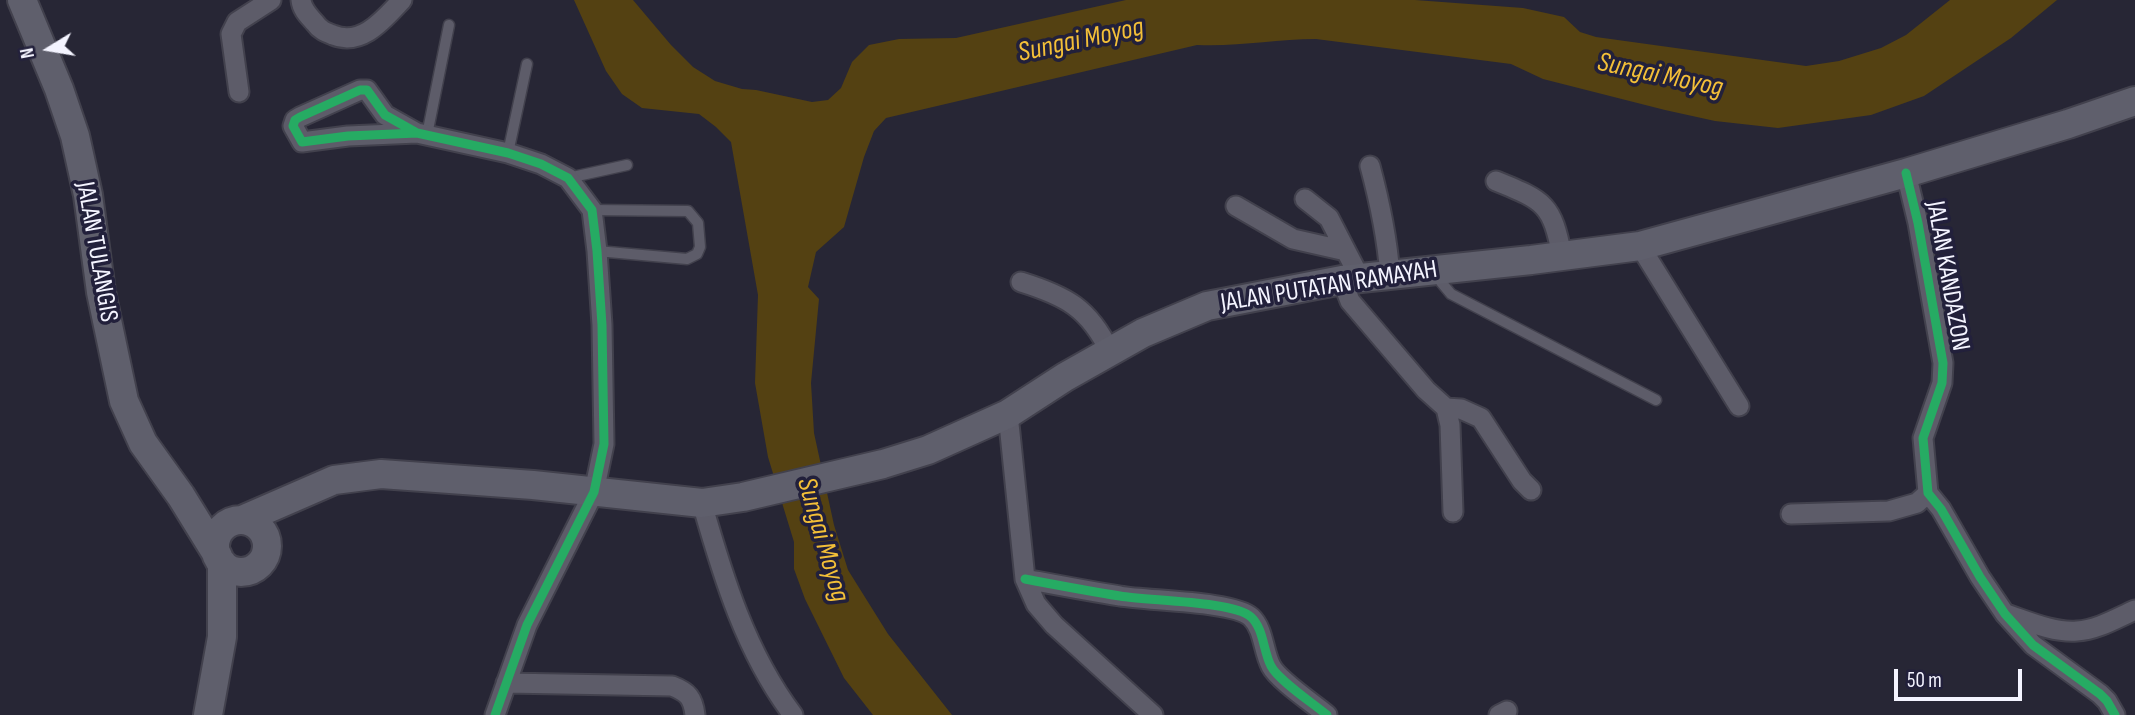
<!DOCTYPE html>
<html>
<head>
<meta charset="utf-8">
<style>
  body { margin:0 }
  #map { position:relative; width:2135px; height:715px; overflow:hidden; background:#272635; font-family:"Sofia Sans Condensed",sans-serif }
  canvas { display:block }
  .north { position:absolute; left:14px; top:14px; width:70px; height:70px; -webkit-text-stroke:5px #22203b; paint-order:stroke; rotate:259deg; font-size:19px; font-weight:700; line-height:28px; text-align:center; color:#f4f4ff }
  .north::after { content:''; display:block; margin:auto; width:24px; height:32px; background:#f4f4ff; clip-path:polygon(50% 0,100% 100%,50% 72%,0 100%) }
  .scale { position:absolute; left:1894px; top:669px; width:128px; height:32px; box-sizing:border-box; border:4px solid #f4f4ff; border-top:0; padding-left:9px; font-size:21px; line-height:24px; white-space:nowrap; color:#f4f4ff; -webkit-text-stroke:5px #22203b; paint-order:stroke }
</style>
</head>
<body>
<div id="map">
<canvas width="2135" height="715"></canvas>
<div class="north">N</div>
<div class="scale">50 m</div>
</div>
<script>
const ctx = document.querySelector('canvas').getContext('2d');
ctx.lineJoin = 'round';
function paint(path, color) {
  ctx.fillStyle = color;
  ctx.fill(path, 'evenodd');
}
function trace(path, color, width, dash) {
  ctx.strokeStyle = color;
  ctx.lineWidth = width;
  ctx.lineCap = dash ? 'butt' : 'round';
  ctx.setLineDash(dash || []);
  ctx.stroke(path);
}
function write(font, color, halo, rows, align = 'center') {
  ctx.font = font + ' "Sofia Sans Condensed",sans-serif';
  ctx.lineWidth = 7;
  ctx.setLineDash([]);
  ctx.textBaseline = 'middle';
  ctx.strokeStyle = halo;
  ctx.fillStyle = color;
  for (const [text, x, y, turn = 0] of rows) {
    ctx.save();
    ctx.translate(x, y);
    ctx.rotate((+turn || 0) * Math.PI / 180);
    ctx.textAlign = isNaN(turn) ? turn : align;
    if (halo) ctx.strokeText(text, 0, 0);
    ctx.fillText(text, 0, 0);
    ctx.restore();
  }
}
const water = new Path2D(`
  M574,0H633L671,45L693,67L715,81L742,89L756,90L812,102L828,100L841,88L852,62L869,45L899,39L956,38L1126,0H1415L1523,8L1564,17L1580,32L1596,37L1806,66L1839,61L1881,48L1906,35L1950,0H2057L2011,38L1924,96L1871,115L1778,128L1715,121L1665,110L1543,79L1511,64L1316,39C1276,39 1237,47 1197,45L886,118L874,131L864,157L844,227L816,252L808,287L819,299L811,383L814,433L834,525L848,570L888,634L952,715H873L844,678L805,599L794,569V542L768,457L755,383L758,295L731,142L716,127L699,114L642,108L622,94L606,71Z`);
const lane = new Path2D(`
  M427,135L449,25
  M508,153L527,64
  M568,178L627,165
  M592,210L688,211L698,223L700,247L697,254L687,259L597,251
  M1438,273L1441,282L1451,294L1656,400`);
const street = new Path2D(`
  M301,0C302,10 309,16 315,23C320,30 325,32 333,35C362,47 384,19 402,0
  M239,92L231,34L237,22L271,0
  M417,133L385,115L367,90H360L300,117L295,120L293,126L302,142L348,136L417,133L508,153L541,164L568,178L592,210L597,251L602,325L604,444L594,492L527,625L495,715
  M1370,166C1380,203 1387,237 1390,275
  M1906,173L1918,223L1943,363L1942,383L1923,438L1928,493L1941,509L1980,577L2005,614L2033,645L2100,694L2107,701L2115,715
  M1496,181C1545,201 1552,204 1562,256
  M1305,199L1329,218L1346,251
  M1236,206L1293,239L1346,251L1360,278
  M1640,246L1739,406
  M1342,280L1350,301L1426,390L1446,408L1450,425L1453,512
  M1021,282C1066,296 1089,308 1110,352
  M1446,408L1461,409L1481,418L1522,481L1531,490
  M1008,414L1025,579L1036,604L1054,625L1153,715
  M702,503C723,577 746,653 793,715
  M1791,514L1889,511L1917,503L1928,493
  M1025,579C1057,585 1088,591 1120,596C1147,601 1234,601 1251,617C1264,629 1263,651 1271,666C1278,680 1314,704 1327,715
  M2006,614C2027,621 2054,633 2077,631C2097,630 2117,618 2135,610
  M506,683L672,686C688,692 693,698 695,715
  M1499,715L1507,711`);
const secondary = new Path2D(`
  M22,0L59,89L75,136L88,195L101,292L124,401L143,443L181,496L218,556
  M242,520L334,480L381,474L533,485L702,503L743,497L883,464L928,450L1008,414L1065,377L1143,333L1207,306L1342,280L1531,260L1640,246L1906,173L2068,124L2135,101
  M215 546a26 26 0 1 1 52 0a26 26 0 1 1-52 0Z
  M208,715L222,637V563`);
const cycleway = new Path2D(`
  M417,133L385,115L367,90H360L300,117L295,120L293,126L302,142L348,136L417,133L508,153L541,164L568,178L592,210L597,251L602,325L604,444L594,492L527,625L495,715
  M1906,173L1918,223L1943,363L1942,383L1923,438L1928,493L1941,509L1980,577L2005,614L2033,645L2100,694L2107,701L2115,715
  M1025,579C1057,585 1088,591 1120,596C1147,601 1234,601 1251,617C1264,629 1263,651 1271,666C1278,680 1314,704 1327,715`);
const streetNames = [
  ["JALAN TULANGIS",96,252,80],
  ["JALAN KANDAZON",1947,276,80],
  ["JALAN PUTATAN RAMAYAH",1329,287,-9]
];
const waterNames = [
  ["Sungai Moyog",1081,41,-12],
  ["Sungai Moyog",1660,76,12],
  ["Sungai Moyog",822,540,74]
];
paint(water, '#544112');
trace(lane, '#42414d', 13);
trace(street, '#42414d', 23);
trace(secondary, '#42414d', 32);
trace(lane, '#5d5c69', 10);
trace(street, '#5d5c69', 19);
trace(secondary, '#5f5f6c', 28);
trace(cycleway, '#26ab63', 9);
write('26px', '#f4f4ff', '#22203b', streetNames);
write('italic 28px', '#f3bf38', '#22203b', waterNames);
</script>
</body>
</html>
